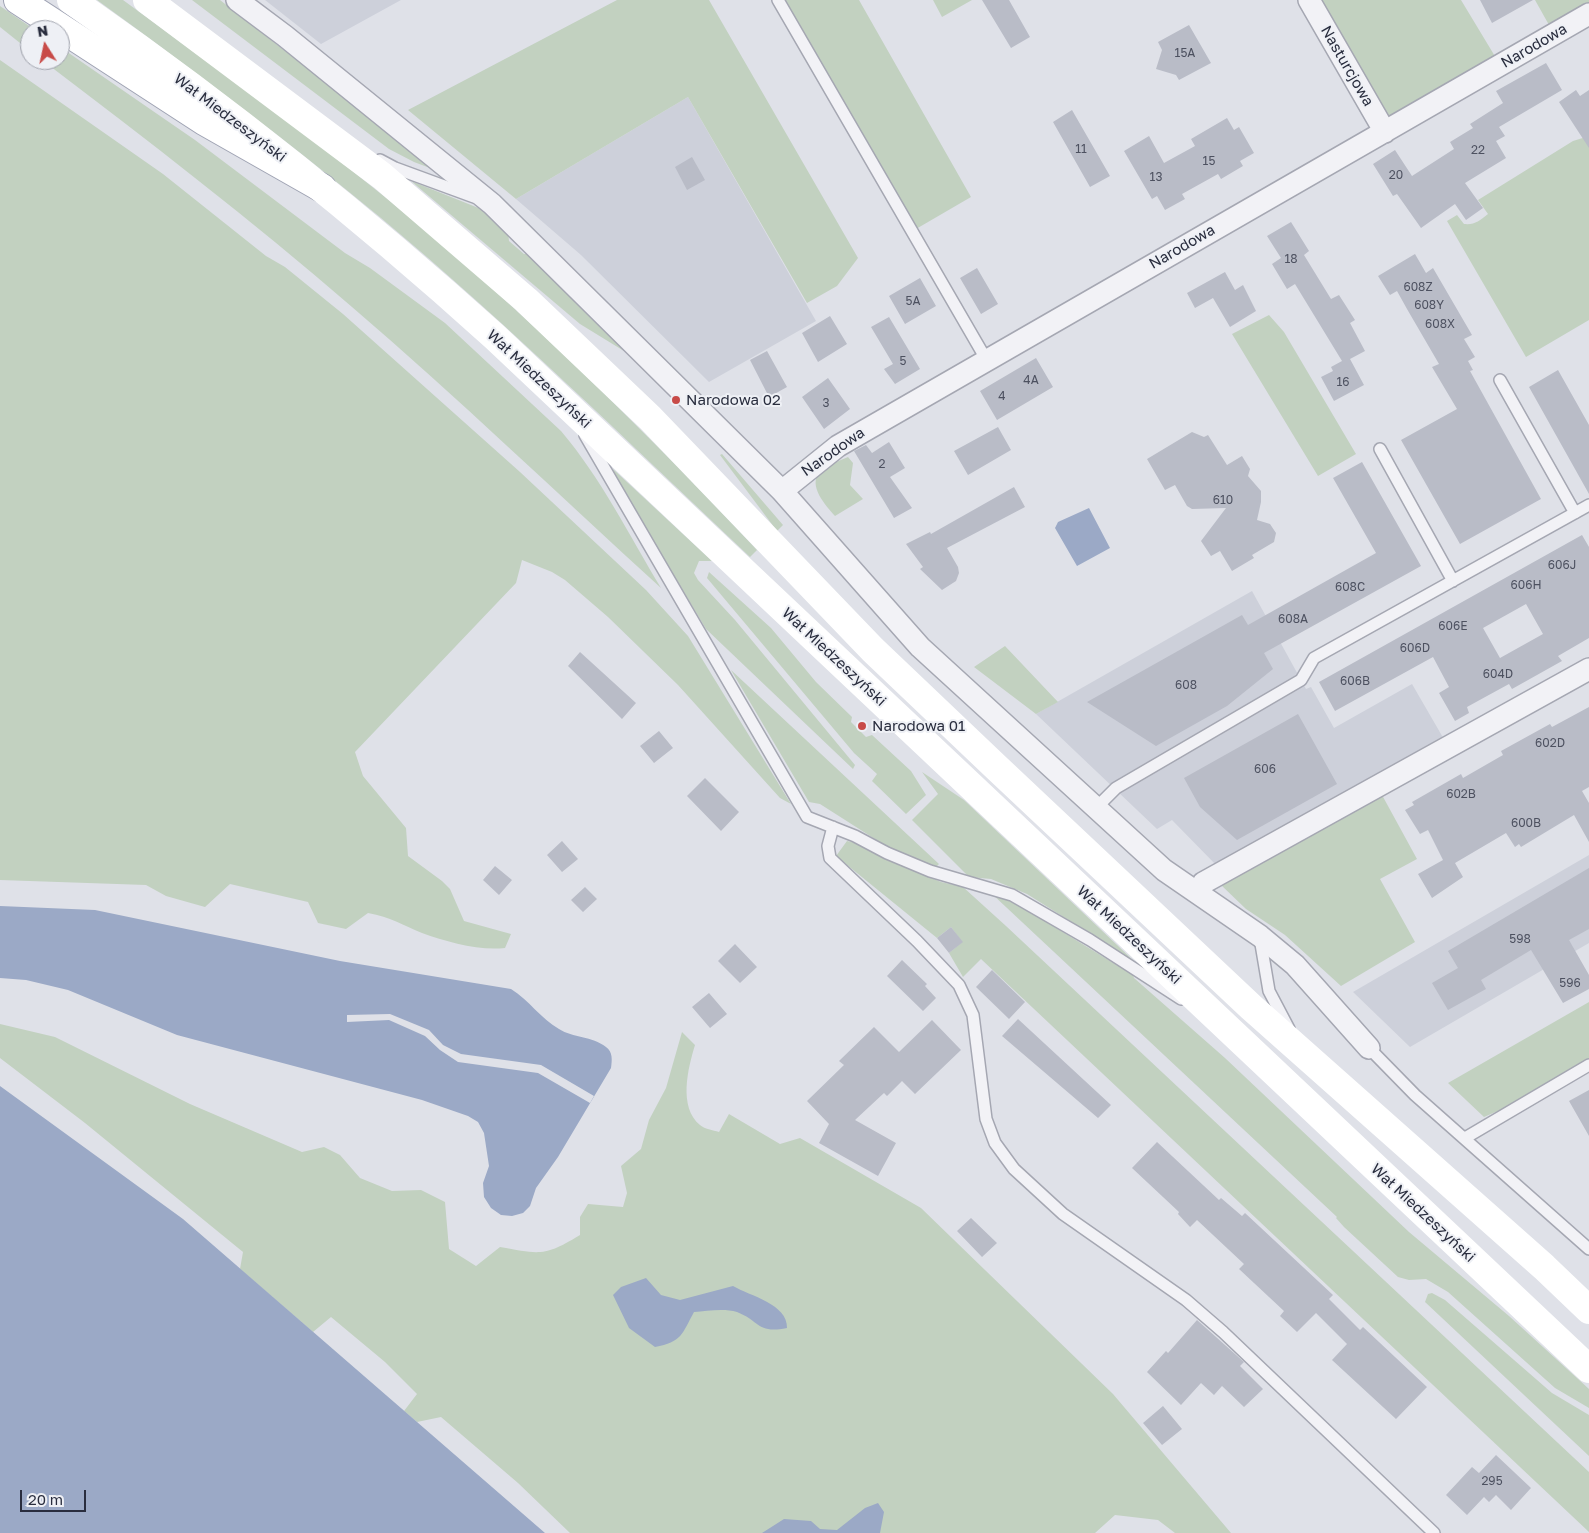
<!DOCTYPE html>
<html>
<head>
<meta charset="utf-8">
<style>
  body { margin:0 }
  #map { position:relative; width:1589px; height:1533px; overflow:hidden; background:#dfe1e8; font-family:"Golos Text",sans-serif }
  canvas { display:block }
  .north { position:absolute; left:20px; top:20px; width:50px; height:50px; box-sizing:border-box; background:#eef0f5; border:1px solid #9fa2ac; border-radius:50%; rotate:350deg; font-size:14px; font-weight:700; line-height:20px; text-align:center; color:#292d3e }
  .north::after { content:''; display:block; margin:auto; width:18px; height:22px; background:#c84b48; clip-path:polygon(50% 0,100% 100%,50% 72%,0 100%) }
  .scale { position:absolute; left:20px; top:1490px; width:66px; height:22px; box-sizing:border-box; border:2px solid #292d3e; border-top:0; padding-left:6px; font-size:15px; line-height:18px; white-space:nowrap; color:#292d3e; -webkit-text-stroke:4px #eef0f5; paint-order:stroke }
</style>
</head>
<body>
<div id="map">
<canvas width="1589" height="1533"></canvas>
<div class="north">N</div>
<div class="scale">20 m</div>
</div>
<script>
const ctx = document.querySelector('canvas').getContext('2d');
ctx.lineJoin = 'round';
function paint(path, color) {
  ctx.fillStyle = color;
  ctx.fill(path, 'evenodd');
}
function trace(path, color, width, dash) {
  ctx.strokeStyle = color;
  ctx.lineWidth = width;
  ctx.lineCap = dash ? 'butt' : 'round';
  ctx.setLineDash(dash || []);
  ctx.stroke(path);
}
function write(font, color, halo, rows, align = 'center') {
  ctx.font = font + ' "Golos Text",sans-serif';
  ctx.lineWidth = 4;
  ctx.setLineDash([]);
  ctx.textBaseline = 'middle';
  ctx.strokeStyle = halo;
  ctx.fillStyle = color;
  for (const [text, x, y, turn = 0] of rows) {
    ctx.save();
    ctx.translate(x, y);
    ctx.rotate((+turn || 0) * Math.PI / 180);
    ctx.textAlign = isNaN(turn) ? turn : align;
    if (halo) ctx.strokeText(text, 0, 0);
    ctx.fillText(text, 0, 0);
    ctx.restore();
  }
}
const built = new Path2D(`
  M265,0H401L321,44Z
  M688,97L816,321L709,382L581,255L516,199Z
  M1252,591L1306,689L1311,687L1334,728L1412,684L1445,741L1219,868L1172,820L1157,829L1036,714Z
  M1589,855V943L1410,1047L1353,992Z`);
const green = new Path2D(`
  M97,0H123C225,75 329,149 426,231C543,330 652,438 757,550L750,557C629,443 509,325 381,218C289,142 193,70 97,0Z
  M192,0H220L438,171L414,162L389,149Z
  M617,0H709L858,258L837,286L807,303L688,97L516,199L408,110Z
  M785,0H859L971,197L916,229Z
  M933,0H972L942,17Z
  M1318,0H1461L1496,58L1386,121Z
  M1535,0H1589V2L1549,25Z
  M0,6L35,30H30V51L0,27Z
  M60,47L195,140L345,253L370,268L445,323L561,431C601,478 629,535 661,588C558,494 458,398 352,307C252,220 147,140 42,60H60Z
  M0,60L163,174L266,256L285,267L343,314L520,472L646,590L688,636L791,804L780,798L678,685L608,617L565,580L552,572L522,560L516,583L355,752L363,776L406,828L408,856L442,881L450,889L464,921L511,934L505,948C479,951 447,942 422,933C402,925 391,917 368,913L346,929L318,923L308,902L230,884L205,907L166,896L146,885L0,880Z
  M1589,136V320L1526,357L1447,221L1457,215L1464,224C1475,225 1479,221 1488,214L1478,200L1573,141Z
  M411,181L481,209L508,232L509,241L524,254H533L674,390L624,351L580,324Z
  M1269,315L1284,332L1356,454L1318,476L1232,334Z
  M722,454L783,525L777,531L720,455Z
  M848,457L853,463L850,485L863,499L835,516C826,506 807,485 820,472C827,465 839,461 848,457Z
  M613,469L712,561H699L694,573L698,580L735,620L855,765L853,769L706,629L614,476Z
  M709,572L771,628L816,682L852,717L851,722L866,737L872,735L911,771L926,795L906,814L872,781L877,774L854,753L707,578Z
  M1005,646L1058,702L1036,714L974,667Z
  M731,670L939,864L936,867L889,848L820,804L809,802Z
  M922,772L964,800L1135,962L1027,894L991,879L969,877L912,820L938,794Z
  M1382,795L1417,859L1380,879L1415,942L1341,986L1285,935L1246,909L1221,885Z
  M847,841L860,844L887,860L941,882L963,887L1006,926L1589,1472V1532L981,959L963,977L949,953L962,942L951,927L937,938L836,856Z
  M991,893L1012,901L1133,975L1134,978L1225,1058L1409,1232L1509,1316L1589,1389V1408L1555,1388L1448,1292L1426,1279L1409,1280L1398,1277L1344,1227L1336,1218L1337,1217Z
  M1589,1002V1058L1514,1104L1484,1117L1448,1083Z
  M0,1024L55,1037L190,1104L302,1152L324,1147L340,1155L360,1178L392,1191L421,1190L445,1202L449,1249L476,1266L500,1247C540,1254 544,1257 580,1235V1217L588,1204L623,1207L627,1193L621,1166L641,1149L649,1120L666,1088L682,1032L695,1045C688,1068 678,1107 700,1125C704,1129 713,1130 719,1132L729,1114L780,1144L800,1138L921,1208L1113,1394L1231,1533H1175L1158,1520L1115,1515L1095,1533H570L518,1483L441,1417L417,1422L404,1411L417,1394L385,1362L331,1317L313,1332L240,1269L243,1252L85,1123L0,1058Z
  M1432,1293L1445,1300L1552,1393L1589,1415V1456L1425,1302L1428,1294Z`);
const water = new Path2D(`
  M1089,508L1110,548L1077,566L1055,528L1058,522Z
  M0,906L95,910L340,961L511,989C529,1000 541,1019 559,1029C573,1038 592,1036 606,1047C613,1052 612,1060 611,1068L558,1157L536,1188L530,1206L523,1213L512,1216L501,1215L491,1208L484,1197L483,1183L489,1166L484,1133L478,1122L468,1116L422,1100L177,1035L68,990L26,980L0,978Z
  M0,1086L183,1219L545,1533H0Z
  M646,1278L661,1295L680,1300L733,1286C750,1296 788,1304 787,1328C757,1334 760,1321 737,1312C724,1308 707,1311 694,1312C682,1334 682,1342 655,1347L629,1328L613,1295L621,1287Z
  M878,1503L884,1512L880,1533H762L784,1519L811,1521L820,1529L837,1530L865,1508Z`);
const pier = new Path2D(`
  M390,1014L429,1030L443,1045L461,1054L541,1065L594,1096L590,1103L538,1073L458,1062L440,1050L425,1036L389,1020L347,1022V1015Z`);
const building = new Path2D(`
  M982,0H1009L1030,37L1011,48Z
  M1480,0H1533L1492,23Z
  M1189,25L1211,63L1179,80L1176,75L1156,69L1162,50L1158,42Z
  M1546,63L1562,90L1499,127L1505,136L1496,141L1506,158L1465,183L1483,208L1466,220L1455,204L1421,228L1397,194L1393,196L1373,164L1395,150L1412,176L1454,149L1450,142L1473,128L1470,124L1503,103L1496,91Z
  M1576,90L1580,96L1589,90V148L1559,102Z
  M1072,110L1110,176L1090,187L1053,122Z
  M1227,118L1234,130L1239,127L1254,153L1240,161L1243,166L1221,179L1218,174L1182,194L1185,199L1165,210L1157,196L1152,199L1124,151L1149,136L1164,163L1195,146L1191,139Z
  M692,157L705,180L687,190L675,167Z
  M1291,222L1309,251L1304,255L1331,299L1339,295L1355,320L1350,323L1365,351L1350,359L1364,385L1334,401L1321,377L1333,371L1331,367L1342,361L1295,284L1287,289L1272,264L1281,258L1267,236Z
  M1415,254L1426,273L1433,268L1472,335L1464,339L1475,357L1468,361L1473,370L1470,371L1541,499L1460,544L1401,440L1457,409L1432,367L1439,364L1407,309L1397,291L1390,295L1378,276Z
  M977,268L998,304L981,314L960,278Z
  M1225,272L1235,290L1243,285L1256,311L1230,327L1213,298L1195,308L1187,293Z
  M920,278L936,306L905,324L889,296Z
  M830,316L847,344L818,362L802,333Z
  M889,317L920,369L895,384L884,369L893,364L871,327Z
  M767,351L787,387L769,397L750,360Z
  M1036,358L1053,387L997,420L980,391Z
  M1558,370L1589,425V494L1529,387Z
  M828,378L850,409L824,429L802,397Z
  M998,427L1011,450L968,475L954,451Z
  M1192,432L1204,437L1208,435L1227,465L1242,456L1250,469L1248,476L1261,491V502L1257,520L1270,524L1276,533L1274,542L1252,555L1254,558L1232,571L1220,551L1211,556L1201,541L1226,508L1192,509L1187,506L1175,485L1165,490L1147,459Z
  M889,442L905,468L890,477L912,508L894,518L854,451L866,445L872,453Z
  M1362,462L1421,566L1264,653L1273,669L1227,706L1156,746L1087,702L1242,615L1248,625L1376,553L1333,478Z
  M1014,487L1025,507L947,548L958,567L959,573L956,581L942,590L920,569L923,567L906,544L930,532L931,534Z
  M1582,535L1589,547V638L1558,656L1562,661L1512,689L1509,684L1487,696L1467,707L1469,713L1455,721L1439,693L1449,687L1433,657L1335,711L1319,682ZM1526,604L1543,634L1500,658L1483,628Z
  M580,652L636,703L622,719L568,666Z
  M1589,707V787L1582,791L1589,803V842L1574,815L1521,847L1519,844L1515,847L1506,833L1455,863L1463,877L1432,898L1418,874L1443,860L1428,830L1420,834L1405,810L1414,805L1412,802L1461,774L1463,778L1503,755L1501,751L1550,724L1552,727Z
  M1298,714L1337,784L1237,840L1200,807L1184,778Z
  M659,731L673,748L654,763L640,746Z
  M705,778L739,812L721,831L687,796Z
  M562,841L578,859L562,872L547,855Z
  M495,866L512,880L499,895L483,880Z
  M1589,868V929L1569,940L1589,975V989L1563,1003L1531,950L1481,980L1486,989L1448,1010L1432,983L1458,968L1448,951Z
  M585,887L597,899L583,912L571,900Z
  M951,927L963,942L949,953L937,938Z
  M735,944L757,967L740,983L718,961Z
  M902,960L927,984L925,986L936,998L923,1011L887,976Z
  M992,970L1025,1002L1009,1019L976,987Z
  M709,993L727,1014L710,1028L692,1007Z
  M1018,1019L1111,1105L1098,1118L1002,1036Z
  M932,1020L961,1050L915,1094L902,1081L887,1096L884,1093L855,1120L896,1143L878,1176L819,1143L829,1124L807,1101L844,1065L839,1061L874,1027L899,1052Z
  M1589,1090V1136L1569,1101Z
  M1157,1142L1219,1200L1221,1198L1242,1216L1245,1213L1333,1295L1329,1299L1360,1330L1363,1327L1427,1387L1396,1419L1332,1360L1347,1344L1316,1313L1297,1332L1280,1316L1284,1311L1239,1269L1244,1264L1197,1220L1190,1227L1178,1214L1179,1212L1132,1168Z
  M971,1218L997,1243L982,1257L957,1231Z
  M1197,1320L1244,1362L1240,1366L1263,1389L1244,1407L1222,1386L1214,1395L1201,1383L1181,1405L1147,1372L1166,1351L1168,1353Z
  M1163,1406L1182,1429L1162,1445L1143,1423Z
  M1496,1455L1531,1488L1511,1510L1496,1495L1489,1502L1484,1497L1467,1515L1446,1495L1472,1467L1479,1473Z`);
const service = new Path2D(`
  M778,0L986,359
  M380,160L395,168L474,197
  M1500,380L1575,513
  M585,435L807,817L855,836L887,853L930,871L1012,895L1090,940L1181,999
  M1380,449L1453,581
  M1096,808L1116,788L1301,680L1314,658L1589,505
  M833,827L828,846L830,858L917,941L959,985L973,1015L986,1119L995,1143L1014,1169L1063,1214L1186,1300L1223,1332L1434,1533
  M1260,938L1269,991L1289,1029
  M1369,1048L1415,1095L1589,1249
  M1465,1138L1589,1065`);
const minor = new Path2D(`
  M237,0L285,36L492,204L782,491L920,647L1164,870L1260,936L1295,965L1369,1048
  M1309,0L1385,132
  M782,491L838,446L1589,14
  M1203,883L1589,669`);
const secondary = new Path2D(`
  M71,0C220,103 361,216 495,337L1589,1369
  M147,0L382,176L526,300L650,418L873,650L996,767L1251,1007L1544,1267L1589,1310`);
const primary = new Path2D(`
  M18,0L204,121L322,188`);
const markers = [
  [676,400,5,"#c84b48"],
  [862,726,5,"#c84b48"]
];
const numberNames = [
  ["15A",1185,53],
  ["11",1081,149],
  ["22",1478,150],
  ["15",1209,161],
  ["20",1396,175],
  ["13",1156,177],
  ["18",1291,259],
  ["608Z",1418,287],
  ["5A",913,301],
  ["608Y",1429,305],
  ["608X",1440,324],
  ["5",903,361],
  ["4A",1031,380],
  ["16",1343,382],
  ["4",1002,396],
  ["3",826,403],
  ["2",882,464],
  ["610",1223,500],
  ["606J",1562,565],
  ["606H",1526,585],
  ["608C",1350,587],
  ["608A",1293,619],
  ["606E",1453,626],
  ["606D",1415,648],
  ["604D",1498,674],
  ["606B",1355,681],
  ["608",1186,685],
  ["602D",1550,743],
  ["606",1265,769],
  ["602B",1461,794],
  ["600B",1526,823],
  ["598",1520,939],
  ["596",1570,983],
  ["295",1492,1481]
];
const streetNames = [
  ["Narodowa",1534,46,-30],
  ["Nasturcjowa",1347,66,60],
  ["Wał Miedzeszyński",230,118,37],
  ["Narodowa",1182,247,-30],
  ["Wał Miedzeszyński",539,379,43],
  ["Narodowa",833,452,-35],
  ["Wał Miedzeszyński",834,657,43],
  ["Wał Miedzeszyński",1129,935,43],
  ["Wał Miedzeszyński",1423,1213,43]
];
const poiNames = [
  ["Narodowa 02",686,400],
  ["Narodowa 01",872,726]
];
paint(built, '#cdd0da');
paint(green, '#c2d1c0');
paint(water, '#9ba9c6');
paint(pier, '#dfe1e8');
paint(building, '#b9bcc7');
trace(service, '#a5a7b2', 14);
trace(minor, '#a5a7b2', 24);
trace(primary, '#9fa3b3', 30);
trace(service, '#f2f2f6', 11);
trace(minor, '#f2f2f6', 21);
trace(secondary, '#fff', 28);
trace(primary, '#fff', 28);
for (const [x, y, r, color] of markers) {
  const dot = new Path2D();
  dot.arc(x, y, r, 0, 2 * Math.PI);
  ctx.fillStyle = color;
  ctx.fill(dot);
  trace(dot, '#eef0f5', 2);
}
write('12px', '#4d5160', null, numberNames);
write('15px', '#292d3e', '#eef0f5', streetNames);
write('15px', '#292d3e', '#eef0f5', poiNames, 'left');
</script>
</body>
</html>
